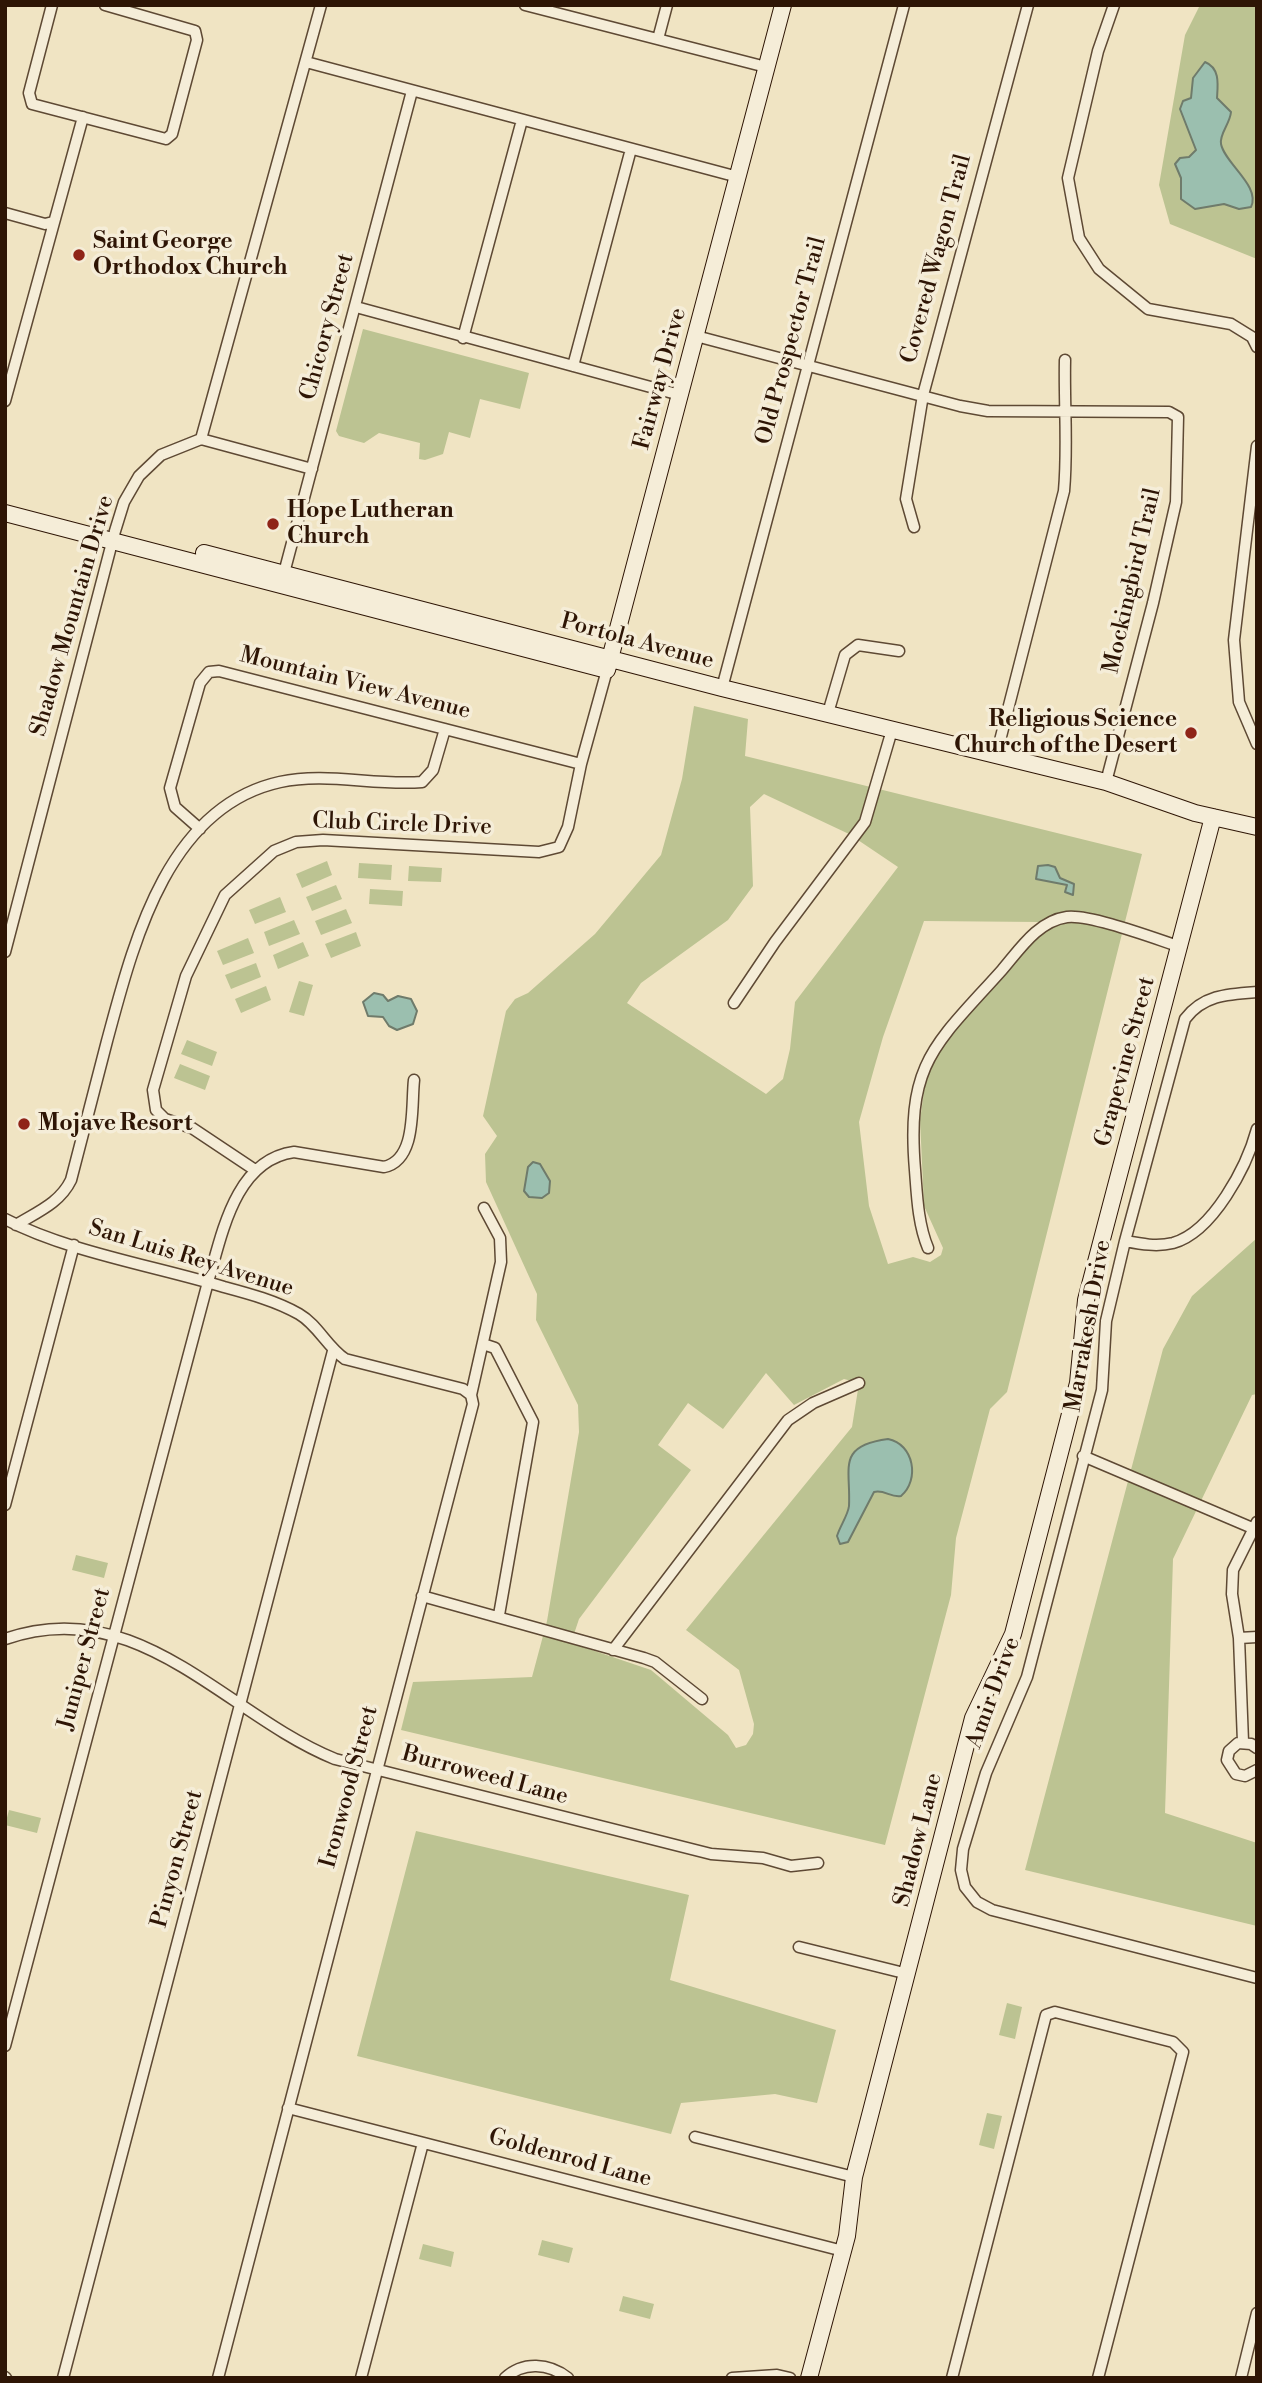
<!DOCTYPE html>
<html>
<head>
<meta charset="utf-8">
<style>
  body { margin:0 }
  #map { position:relative; width:1262px; height:2383px; overflow:hidden; background:#f0e4c3; font-family:"Libre Bodoni",serif }
  canvas { display:block }
  .frame { position:absolute; inset:0; border:7px solid #2e1505; pointer-events:none }
</style>
</head>
<body>
<div id="map">
<canvas width="1262" height="2383"></canvas>
<div class="frame"></div>
</div>
<script>
const ctx = document.querySelector('canvas').getContext('2d');
ctx.lineJoin = 'round';
function paint(path, color) {
  ctx.fillStyle = color;
  ctx.fill(path, 'evenodd');
}
function trace(path, color, width, dash) {
  ctx.strokeStyle = color;
  ctx.lineWidth = width;
  ctx.lineCap = dash ? 'butt' : 'round';
  ctx.setLineDash(dash || []);
  ctx.stroke(path);
}
function write(font, color, halo, rows, align = 'center') {
  ctx.font = font + ' "Libre Bodoni",serif';
  ctx.lineWidth = 7;
  ctx.setLineDash([]);
  ctx.textBaseline = 'middle';
  ctx.strokeStyle = halo;
  ctx.fillStyle = color;
  for (const [text, x, y, turn = 0] of rows) {
    ctx.save();
    ctx.translate(x, y);
    ctx.rotate((+turn || 0) * Math.PI / 180);
    ctx.textAlign = isNaN(turn) ? turn : align;
    if (halo) ctx.strokeText(text, 0, 0);
    ctx.fillText(text, 0, 0);
    ctx.restore();
  }
}
const green = new Path2D(`
  M1200,5H1257V259L1170,224L1159,185L1185,35Z
  M363,329L529,373L520,409L480,399L470,438L449,432L443,454L425,460L419,459L420,443L379,433L364,443L339,436L336,431Z
  M694,706L748,719L745,756L1142,854L1007,1392L990,1409L956,1538L951,1595L885,1845L401,1730L413,1682L532,1677L547,1621L579,1432L578,1405L536,1320L537,1294L486,1182L485,1154L497,1136L483,1116L506,1011L515,999L528,993L595,934L661,855L682,779ZM764,794L849,834L898,867L795,1002L790,1049L783,1079L766,1094L627,1003L641,983L728,920L753,886L750,807ZM924,921L1039,922L1040,930L948,1037L926,1078L920,1120L924,1206L943,1248L941,1255L930,1262L913,1257L888,1264L869,1206L859,1122L883,1037ZM766,1373L794,1405L844,1379L859,1383L852,1427L686,1630L739,1670L754,1724L753,1734L746,1745L736,1748L728,1735L651,1670L571,1643L579,1619L691,1470L658,1445L688,1403L723,1429Z
  M327,861L332,875L302,888L296,874Z
  M359,863L392,865L391,880L358,878Z
  M409,866L442,868L441,882L408,881Z
  M336,885L342,899L312,911L306,897Z
  M370,889L403,891L402,906L369,904Z
  M280,897L286,912L255,924L249,910Z
  M346,909L352,923L321,935L315,921Z
  M294,920L300,934L269,946L264,932Z
  M356,932L361,946L331,958L325,944Z
  M248,938L254,953L223,965L217,951Z
  M303,942L309,956L278,969L273,955Z
  M256,963L261,977L231,989L225,975Z
  M299,981L313,985L304,1016L289,1012Z
  M266,986L271,1000L241,1013L235,999Z
  M187,1040L217,1052L212,1066L181,1054Z
  M180,1064L210,1076L205,1090L174,1078Z
  M1257,1238V1394L1252,1395L1173,1559L1165,1813L1257,1843V1926L1025,1870L1163,1349L1192,1296Z
  M76,1555L108,1563L104,1578L72,1570Z
  M9,1810L41,1818L37,1833L5,1825Z
  M416,1831L689,1895L670,1980L836,2030L817,2103L775,2094L681,2103L671,2134L357,2056Z
  M1007,2003L1022,2007L1015,2039L999,2035Z
  M987,2113L1002,2116L994,2149L979,2145Z
  M542,2240L573,2248L569,2263L538,2255Z
  M423,2244L454,2252L451,2267L419,2259Z
  M623,2296L654,2304L650,2319L619,2311Z`);
const water = new Path2D(`
  M1205,62C1220,68 1218,84 1217,98L1231,112C1230,124 1219,134 1221,144C1225,164 1261,186 1251,207L1239,209L1224,204L1195,209L1181,199V178L1175,164L1180,158L1189,157L1196,150L1180,109L1183,101L1191,98L1193,78Z
  M1048,865L1055,867L1060,878L1074,884L1073,895L1065,892L1067,885L1036,879L1038,866Z
  M374,993L383,995L388,1001L398,996L411,999L417,1011L413,1024L397,1030L389,1026L383,1017L368,1016L363,1002Z
  M533,1162L540,1164L550,1181L549,1193L542,1198L529,1197L524,1191L528,1167Z
  M888,1439C914,1444 920,1480 901,1496C891,1498 884,1489 874,1492L848,1542L840,1544L837,1536C840,1526 848,1515 849,1506C851,1468 836,1446 888,1439Z`);
const street = new Path2D(`
  M52,5L29,93L32,104L166,139L172,134L197,40L195,31L105,5
  M525,5L766,67
  M1114,5L1098,51L1068,178L1079,238L1099,269L1148,309L1231,324L1252,337L1257,347
  M658,39L667,5
  M306,62L738,177
  M5,213L45,224L53,222
  M356,307L680,395
  M696,336L960,406L988,411L1169,412L1178,417L1176,502L1153,603L1106,782
  M463,338L522,120
  M573,366L631,149
  M5,401L83,117
  M201,439L321,5
  M1257,446L1234,640L1239,702L1257,744
  M914,527L906,499L923,395L1028,5
  M284,573L412,91
  M722,688L904,5
  M828,713L845,655L858,645L899,651
  M996,756L1064,491C1068,447 1064,404 1065,360
  M200,829L175,807L170,788L200,683L209,672L219,671L581,764
  M5,952L115,531L124,502L139,476L161,455L201,439L312,469
  M1257,992C1228,994 1203,995 1185,1019L1125,1241L1106,1321L1102,1390L1027,1677L986,1773L963,1849L961,1870L965,1887L977,1902L992,1910L1257,1978
  M734,1003L775,942L865,822L892,730
  M255,1170L192,1128L165,1119L156,1110L153,1090L186,976L225,895L274,851L296,842L323,840L539,852L559,847L568,827L581,764L607,670
  M5,1219C68,1252 155,1266 224,1287C250,1294 276,1301 299,1314C318,1325 327,1347 345,1359L463,1389L471,1395
  M16,1225C37,1212 60,1203 71,1180C83,1134 95,1088 107,1041C133,945 166,807 280,782C326,772 375,786 422,782L433,770L445,729
  M1125,1241C1141,1244 1157,1247 1173,1243C1213,1232 1247,1166 1257,1129
  M928,1248C918,1224 917,1196 915,1170C906,1062 935,1045 1002,970C1020,949 1038,921 1067,917C1090,914 1156,939 1181,947
  M483,1344L495,1348L533,1422L499,1615
  M1083,1456L1257,1530
  M5,1505L74,1245
  M422,1596L644,1658L655,1662L702,1699
  M1239,1638L1257,1637
  M5,1639C138,1592 226,1715 335,1759L711,1854L763,1858L791,1866L818,1863
  M613,1650L788,1420L813,1403L859,1383
  M1243,1742L1239,1638L1232,1594L1233,1570L1257,1522
  M1257,1748L1251,1744L1238,1743L1229,1751L1227,1760L1236,1774L1245,1776L1257,1770
  M799,1947L908,1974
  M5,2046L208,1282C222,1234 235,1160 294,1152L384,1167C417,1160 411,1107 414,1080
  M288,2108L843,2251
  M695,2137L854,2177
  M5,2377L6,2378
  M63,2378L333,1351
  M218,2378L473,1404L471,1395L501,1262L500,1238L484,1208
  M361,2378L423,2143
  M505,2378C523,2361 549,2363 568,2378
  M732,2378L777,2375L790,2378
  M952,2378L1046,2015L1055,2012L1173,2042L1183,2052L1098,2378
  M1241,2378L1257,2313`);
const secondary = new Path2D(`
  M5,513L607,670L783,5
  M204,553L722,688L1106,782L1195,813L1257,827
  M809,2378L847,2236L854,2177L973,1718L1013,1634L1078,1383L1086,1300L1213,817`);
const markers = [
  [79,255,7,"#8f2418"],
  [273,524,7,"#8f2418"],
  [1191,733,7,"#8f2418"],
  [24,1124,7,"#8f2418"]
];
const poiNames = [
  ["Saint George",93,242],
  ["Orthodox Church",93,268],
  ["Hope Lutheran",287,511],
  ["Church",287,537],
  ["Religious Science",1177,720,"right"],
  ["Church of the Desert",1177,746,"right"],
  ["Mojave Resort",38,1124]
];
const streetNames = [
  ["Covered Wagon Trail",937,259,-75],
  ["Chicory Street",328,327,-75],
  ["Old Prospector Trail",792,341,-75],
  ["Fairway Drive",661,379,-75],
  ["Mockingbird Trail",1133,581,-77],
  ["Shadow Mountain Drive",73,616,-74],
  ["Portola Avenue",637,642,15],
  ["Mountain View Avenue",355,684,14],
  ["Club Circle Drive",402,825,2],
  ["Grapevine Street",1126,1062,-75],
  ["San Luis Rey Avenue",191,1259,17],
  ["Marrakesh Drive",1089,1326,-80],
  ["Juniper Street",85,1659,-75],
  ["Amir Drive",994,1693,-70],
  ["Burroweed Lane",485,1776,15],
  ["Ironwood Street",350,1787,-75],
  ["Shadow Lane",919,1840,-76],
  ["Pinyon Street",178,1859,-75],
  ["Goldenrod Lane",570,2159,15]
];
paint(green, '#bcc392');
paint(water, '#9bbfaf');
trace(water, '#6f7b6b', 2);
trace(street, '#5e4934', 13);
trace(secondary, '#2e1505', 18);
trace(street, '#f5edd8', 10);
trace(secondary, '#f5edd8', 16);
for (const [x, y, r, color] of markers) {
  const dot = new Path2D();
  dot.arc(x, y, r, 0, 2 * Math.PI);
  ctx.fillStyle = color;
  ctx.fill(dot);
  trace(dot, '#f5edd8', 2.5);
}
write('bold 23px', '#2e1505', '#f5edd8', poiNames, 'left');
write('23px', '#2e1505', '#f5edd8', streetNames);
</script>
</body>
</html>
